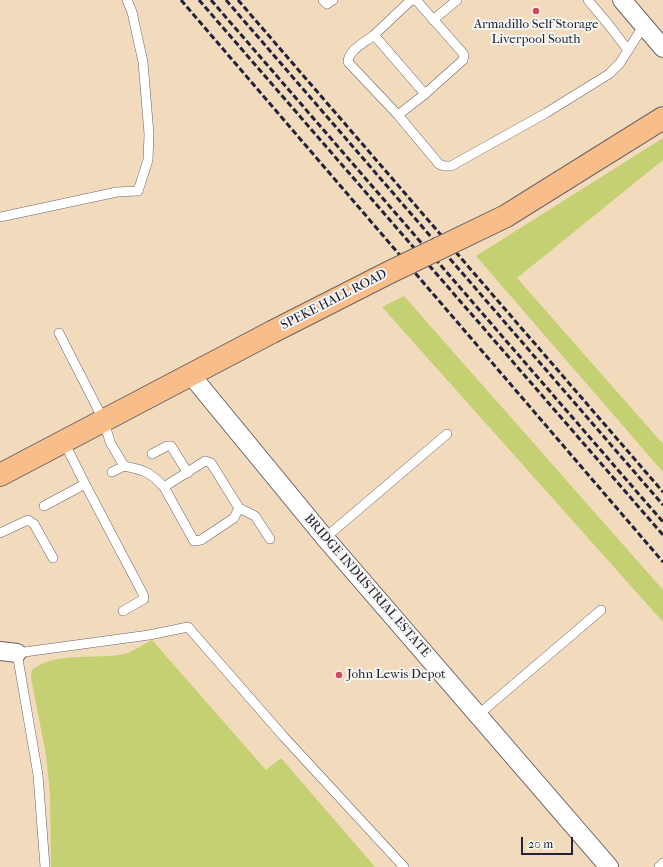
<!DOCTYPE html>
<html>
<head>
<meta charset="utf-8">
<style>
  body { margin:0 }
  #map { position:relative; width:663px; height:867px; overflow:hidden; background:#f2dbbd; font-family:"IM FELL French Canon",serif }
  canvas { display:block }
  .scale { position:absolute; left:521px; top:837px; width:52px; height:18px; box-sizing:border-box; border:2px solid #22223b; border-top:0; padding-left:5px; font-size:12px; line-height:14px; white-space:nowrap; color:#22223b; -webkit-text-stroke:3px #f6f6f2; paint-order:stroke }
</style>
</head>
<body>
<div id="map">
<canvas width="663" height="867"></canvas>
<div class="scale">20 m</div>
</div>
<script>
const ctx = document.querySelector('canvas').getContext('2d');
ctx.lineJoin = 'round';
function paint(path, color) {
  ctx.fillStyle = color;
  ctx.fill(path, 'evenodd');
}
function trace(path, color, width, dash) {
  ctx.strokeStyle = color;
  ctx.lineWidth = width;
  ctx.lineCap = dash ? 'butt' : 'round';
  ctx.setLineDash(dash || []);
  ctx.stroke(path);
}
function write(font, color, halo, rows, align = 'center') {
  ctx.font = font + ' "IM FELL French Canon",serif';
  ctx.lineWidth = 4;
  ctx.setLineDash([]);
  ctx.textBaseline = 'middle';
  ctx.strokeStyle = halo;
  ctx.fillStyle = color;
  for (const [text, x, y, turn = 0] of rows) {
    ctx.save();
    ctx.translate(x, y);
    ctx.rotate((+turn || 0) * Math.PI / 180);
    ctx.textAlign = isNaN(turn) ? turn : align;
    if (halo) ctx.strokeText(text, 0, 0);
    ctx.fillText(text, 0, 0);
    ctx.restore();
  }
}
const green = new Path2D(`
  M663,138V160L517,278L663,444V472L476,256Z
  M404,296L663,590V622L382,307Z
  M152,640L266,770L281,758L375,867H51L50,795L46,755L31,678L32,670C56,651 95,660 124,654C133,652 143,644 152,640Z`);
const service = new Path2D(`
  M323,0L327,4L333,0
  M412,0L409,2L374,35L425,94
  M588,0L608,24L628,50
  M433,20L457,0
  M374,35C366,42 348,50 348,62L398,115L425,94L463,60L464,55L461,51L417,1L414,0
  M398,115L439,164L444,166H451L546,113L609,74L620,63L644,25
  M0,217L117,192L138,191L148,160L149,134L143,62L132,12L127,0
  M59,333L104,421L110,442L124,466C144,470 150,472 164,487L205,461L211,463L239,508L234,518L201,540L194,541L164,487
  M152,454L167,446H171L188,473
  M112,472L124,466
  M85,484L143,594L144,599L123,611
  M44,506L85,484L64,442
  M239,508L255,516L270,539
  M0,533L28,520L34,524L53,558
  M325,538L447,434
  M478,715L601,610
  M45,867L38,775L17,653L149,635L188,627L284,737L404,867
  M659,867L663,863`);
const minor = new Path2D(`
  M622,0L663,48
  M191,375L325,538L609,867
  M0,651L17,653`);
const trunk = new Path2D(`
  M562,181L663,118
  M0,475L272,332`);
const rail = new Path2D(`
  M181,0L663,562
  M199,0L663,535
  M211,0L663,522
  M226,0L663,505
  M238,0L663,492`);
const trunkBridge = new Path2D(`
  M272,332L388,273L506,216L562,181`);
const markers = [
  [536,11,4,"#d1495b"],
  [339,675,4,"#d1495b"]
];
const poiNames = [
  ["Armadillo Self Storage",536,25],
  ["Liverpool South",536,40],
  ["John Lewis Depot",347,675,"left"]
];
const streetNames = [
  ["SPEKE HALL ROAD",334,300,-27],
  ["BRIDGE INDUSTRIAL ESTATE",367,586,49]
];
paint(green, '#c4d072');
trace(service, '#6b6368', 10);
trace(minor, '#6b6368', 20);
trace(trunk, '#6b6368', 24);
trace(service, '#fff', 9);
trace(minor, '#fff', 18);
trace(trunk, '#f8bd89', 22);
trace(rail, '#22223b', 3, [6, 3]);
trace(trunkBridge, '#6b6368', 24, []);
trace(trunkBridge, '#f8bd89', 22);
for (const [x, y, r, color] of markers) {
  const dot = new Path2D();
  dot.arc(x, y, r, 0, 2 * Math.PI);
  ctx.fillStyle = color;
  ctx.fill(dot);
  trace(dot, '#f6f6f2', 1.5);
}
write('13px', '#22223b', '#f6f6f2', poiNames);
write('13px', '#22223b', '#f6f6f2', streetNames);
</script>
</body>
</html>
